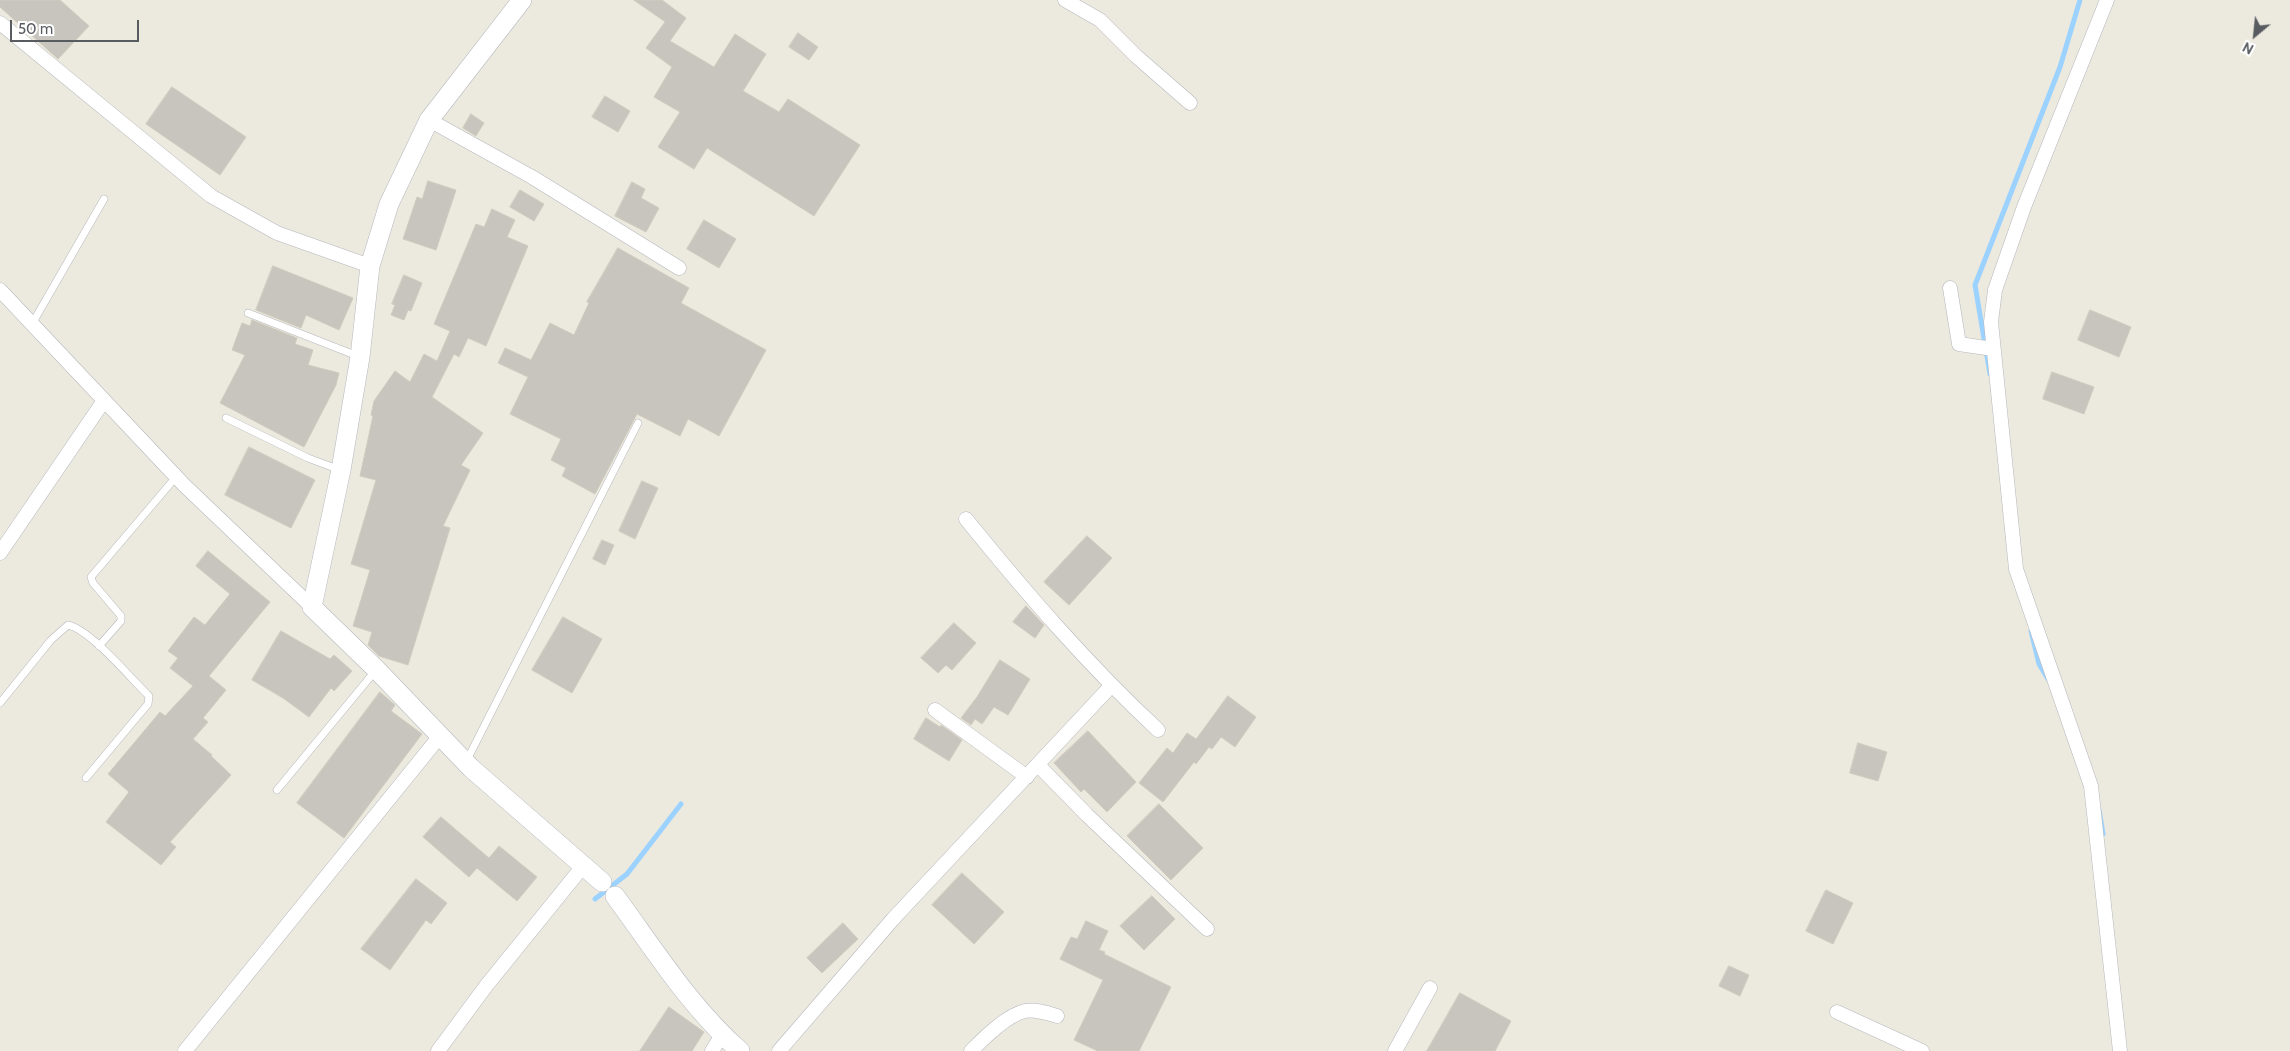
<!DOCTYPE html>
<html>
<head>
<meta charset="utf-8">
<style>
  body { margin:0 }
  #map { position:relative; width:2290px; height:1051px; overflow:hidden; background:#ece9df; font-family:Cabin,sans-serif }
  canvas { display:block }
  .north { position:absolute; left:2230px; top:10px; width:50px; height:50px; -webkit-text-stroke:4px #fff; paint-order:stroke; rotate:208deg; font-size:14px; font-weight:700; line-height:20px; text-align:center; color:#585b60 }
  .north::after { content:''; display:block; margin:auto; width:18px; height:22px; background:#585b60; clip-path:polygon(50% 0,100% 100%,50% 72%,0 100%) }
  .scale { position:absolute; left:10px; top:20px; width:129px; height:22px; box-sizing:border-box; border:2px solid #585b60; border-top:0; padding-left:6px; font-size:15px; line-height:18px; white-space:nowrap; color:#585b60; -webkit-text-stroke:4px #fff; paint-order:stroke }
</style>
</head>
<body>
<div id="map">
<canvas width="2290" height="1051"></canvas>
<div class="north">N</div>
<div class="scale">50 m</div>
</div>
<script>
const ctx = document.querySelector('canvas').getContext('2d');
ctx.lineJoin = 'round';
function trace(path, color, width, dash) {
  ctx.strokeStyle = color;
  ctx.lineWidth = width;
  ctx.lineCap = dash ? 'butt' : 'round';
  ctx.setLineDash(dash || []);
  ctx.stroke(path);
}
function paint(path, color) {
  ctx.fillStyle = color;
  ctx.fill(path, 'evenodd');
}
const stream = new Path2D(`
  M1990,374L1975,285L2060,67L2080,0
  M2031,631L2039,664L2048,679
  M2099,810L2103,834
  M595,899L627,874L681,804`);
const building = new Path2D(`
  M0,0H60L89,26L58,59L0,7Z
  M634,0H662L686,18L670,41L714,67L735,34L766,54L743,91L779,112L788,99L860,145L814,216L707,148L694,169L658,147L680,112L654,97L672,67L646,48L665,22Z
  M798,33L818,47L809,60L789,47Z
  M172,87L246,137L220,175L146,124Z
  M605,96L630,111L618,132L592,117Z
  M471,114L484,123L476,136L463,128Z
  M428,181L456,190L436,250L403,239L417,197L422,199Z
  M632,182L645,189L641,198L659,208L646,232L615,216Z
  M520,190L544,204L534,221L510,207Z
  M492,209L515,220L507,237L528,246L486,346L468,338L459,357L454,354L432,397L483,433L461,465L470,470L443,526L450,528L408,665L379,656L368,645L372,632L353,626L370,570L351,564L376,480L360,476L373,416L371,415L374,401L395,371L410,382L424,354L437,361L450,331L434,324L476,224L484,227Z
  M704,220L736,239L719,268L687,249Z
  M618,248L689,288L681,303L766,350L719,436L688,419L680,436L637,414L595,494L562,476L566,468L551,460L561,439L510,414L528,377L498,363L505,348L531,360L550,323L574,335L589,303L587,302Z
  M273,266L353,298L339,330L306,315L301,328L256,310Z
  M404,275L422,283L411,311L408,310L404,320L391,315L395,305L392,304Z
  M2090,310L2131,327L2119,357L2078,340Z
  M252,320L297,338L295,344L313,350L308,365L339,373L336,385L304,447L220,403L245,355L232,350L242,323L250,326Z
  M2052,372L2094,387L2084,414L2043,399Z
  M249,447L315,480L291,528L225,495Z
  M642,481L658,488L635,539L619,531Z
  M1087,536L1112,558L1069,605L1044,582Z
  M602,540L614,545L605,565L593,559Z
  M208,551L270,602L209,676L226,690L203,718L208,722L193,739L212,755L211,756L231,775L170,842L176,847L161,865L106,822L129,792L108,774L160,712L165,716L193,686L170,668L178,658L168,651L194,617L205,625L230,594L196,566Z
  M1026,606L1044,625L1035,638L1013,622Z
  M563,617L602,639L572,693L532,670Z
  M954,623L976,643L952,670L946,665L938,673L921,658Z
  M281,631L330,659L334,655L352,671L334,691L331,688L309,717L283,698L252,680Z
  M1000,660L1030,679L1008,715L994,707L982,724L975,719L971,725L961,718L977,697Z
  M380,692L395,705L391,711L422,734L344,838L297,803Z
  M1228,696L1256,717L1235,747L1221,737L1212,749L1209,747L1196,764L1194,762L1163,802L1139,783L1167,748L1173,753L1187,733L1196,739Z
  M926,718L940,727L941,725L962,740L949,761L914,739Z
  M1088,731L1136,782L1107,812L1084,789L1081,792L1054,763Z
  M1858,743L1887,752L1878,781L1850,773Z
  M1159,804L1203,848L1171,880L1127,836Z
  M441,817L489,858L499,846L537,877L517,901L477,868L469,877L423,837Z
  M962,873L1004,912L974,944L932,905Z
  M416,879L447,903L431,924L426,920L390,970L361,949Z
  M1826,890L1853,903L1833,944L1806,931Z
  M1152,896L1175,919L1144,950L1120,926Z
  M1086,921L1108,931L1099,950L1105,952L1104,954L1171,987L1139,1051H1098L1074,1040L1103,980L1060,959L1071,937L1077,939Z
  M843,923L858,939L822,973L807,958Z
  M1729,966L1749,975L1740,996L1719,986Z
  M1460,993L1511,1021L1495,1051H1427Z
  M669,1007L704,1032L692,1051H640Z`);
const lane = new Path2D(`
  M248,313L360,357
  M32,324L104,199
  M226,418L308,458L340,470
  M99,646L121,621V616L93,583L91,577L176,477
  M0,703L51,640L68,625C91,630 131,679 149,696L148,704L86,778
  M466,762L638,423
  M277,790L376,670`);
const street = new Path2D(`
  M1065,0L1100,20L1136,56L1190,103
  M2107,0L2024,207L1995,290L1991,322L2016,569L2091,786L2120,1051
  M0,23L211,196L277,233L370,266
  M429,120L532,177L679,268
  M1950,288L1959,344L1993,349
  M0,290L184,485L312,607
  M966,519C1026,593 1088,665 1158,730
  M0,553L103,402
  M935,710L1027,777
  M1038,765L1087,815L1207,929
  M1837,1012L1922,1051
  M185,1051L440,736
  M438,1051L486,986L584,865
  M712,1051L722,1035
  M779,1051L893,919L1111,686
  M971,1051C984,1038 1007,1015 1025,1011C1035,1009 1047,1013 1057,1016
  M1395,1051L1430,988`);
const secondary = new Path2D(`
  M522,0L429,120L389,204L370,266L360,357L341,470L312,607L376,669L471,768L602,882
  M615,896C654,949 690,1007 740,1051`);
trace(stream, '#9bd2ff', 5);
paint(building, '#c8c5be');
trace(building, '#d0cbbd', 1);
trace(lane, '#b5b7bc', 8);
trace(street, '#b5b7bc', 15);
trace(secondary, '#b5b8be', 20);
trace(lane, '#fff', 7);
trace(street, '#fff', 14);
trace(secondary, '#fff', 19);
</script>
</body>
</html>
